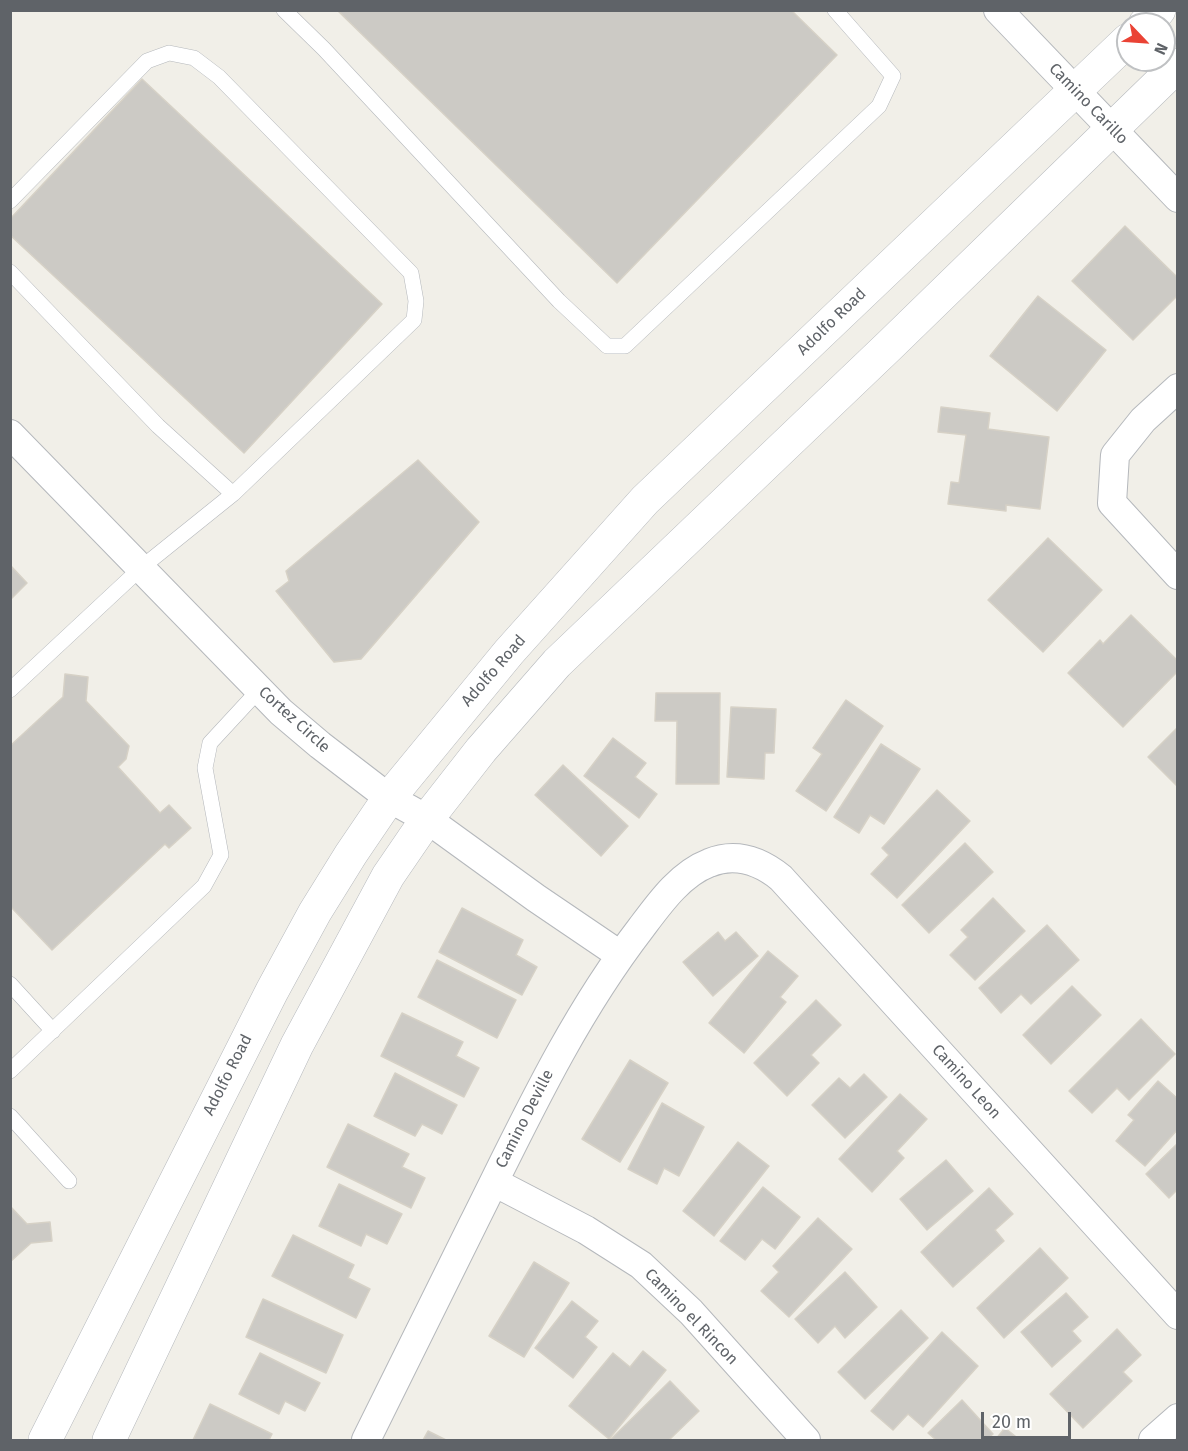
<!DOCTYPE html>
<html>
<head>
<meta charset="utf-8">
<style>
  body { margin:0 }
  #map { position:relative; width:1188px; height:1451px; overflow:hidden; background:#f1efe8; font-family:"Fira Sans",sans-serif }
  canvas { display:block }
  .frame { position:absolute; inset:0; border:12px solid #5f6368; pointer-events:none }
  .north { position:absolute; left:1116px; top:12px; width:60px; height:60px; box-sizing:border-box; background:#fff; border:2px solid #bfc1c3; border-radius:50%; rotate:115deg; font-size:16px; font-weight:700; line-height:24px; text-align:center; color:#5f6368 }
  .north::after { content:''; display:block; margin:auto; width:21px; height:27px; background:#ea4335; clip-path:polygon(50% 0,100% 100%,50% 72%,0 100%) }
  .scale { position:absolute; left:981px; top:1412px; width:90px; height:27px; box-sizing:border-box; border:3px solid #5f6368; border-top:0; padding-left:8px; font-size:18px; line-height:21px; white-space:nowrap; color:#5f6368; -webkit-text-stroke:4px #fff; paint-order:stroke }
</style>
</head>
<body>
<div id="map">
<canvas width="1188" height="1451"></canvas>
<div class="frame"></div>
<div class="north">N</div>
<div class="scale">20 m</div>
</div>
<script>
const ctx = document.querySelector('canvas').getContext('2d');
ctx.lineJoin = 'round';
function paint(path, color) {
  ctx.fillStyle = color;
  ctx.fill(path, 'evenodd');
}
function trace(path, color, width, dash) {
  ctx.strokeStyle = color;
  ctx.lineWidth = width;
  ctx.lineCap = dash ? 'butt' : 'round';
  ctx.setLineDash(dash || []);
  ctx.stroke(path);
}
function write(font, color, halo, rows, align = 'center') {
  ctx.font = font + ' "Fira Sans",sans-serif';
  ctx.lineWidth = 6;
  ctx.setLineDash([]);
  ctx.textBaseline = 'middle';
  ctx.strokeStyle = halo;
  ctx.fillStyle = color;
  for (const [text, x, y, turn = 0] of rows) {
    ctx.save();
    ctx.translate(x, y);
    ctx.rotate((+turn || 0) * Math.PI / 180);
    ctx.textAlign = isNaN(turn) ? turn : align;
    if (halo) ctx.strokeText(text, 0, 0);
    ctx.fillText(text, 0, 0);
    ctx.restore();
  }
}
const building = new Path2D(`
  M337,10H791L837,55L617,283Z
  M142,79L382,304L244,453L10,235V219Z
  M1125,226L1178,278V295L1133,340L1072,281Z
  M1038,296L1106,350L1057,411L990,356Z
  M941,407L990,413L988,429L1049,437L1040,509L1006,505V511L948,504L951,482L959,483L966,435L938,432Z
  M418,460L479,522L361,659L334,662L276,591L289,581L286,571Z
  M1048,538L1102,590L1043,652L988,600Z
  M11,566L27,583L10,600V567Z
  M1131,615L1178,661V671L1123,727L1068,673L1100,640L1103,644Z
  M65,674L88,677L86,701L129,746L126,759L118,767L160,813L169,805L191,828L169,848L165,844L52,950L10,906V746L63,697Z
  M656,693H720L719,784H676L677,721H655Z
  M846,700L883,726L826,811L796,791L822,754L813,748Z
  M731,707L776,709L774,753H765L764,779L727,777Z
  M1178,727V787L1148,757Z
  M613,738L646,763L635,777L657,794L639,818L584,776Z
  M881,744L920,769L884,824L870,815L859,833L834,817Z
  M563,765L628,826L601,856L535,795Z
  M937,790L970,821L897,898L871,874L889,855L882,848Z
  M965,843L993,872L929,933L902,905Z
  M993,898L1025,931L975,980L950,955L968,937L961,930Z
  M462,908L523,940L516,955L537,967L522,995L439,952Z
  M1047,925L1079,960L1031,1004L1021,994L1001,1013L979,988Z
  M718,932L725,941L736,932L758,956L713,996L683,962Z
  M768,951L798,976L780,997L786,1002L744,1053L709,1023Z
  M437,960L516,1000L497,1038L418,997Z
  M1072,986L1101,1015L1051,1064L1023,1035Z
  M816,1000L841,1025L811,1055L819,1063L787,1096L754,1063Z
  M402,1013L463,1042L456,1056L479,1068L464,1097L381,1056Z
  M1141,1019L1175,1054L1129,1100L1117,1088L1092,1113L1069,1091Z
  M630,1060L668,1083L620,1162L582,1139Z
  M395,1073L457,1105L442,1134L422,1124L415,1136L374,1116Z
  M864,1074L887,1097L845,1138L812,1105L839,1078L850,1088Z
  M1158,1081L1178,1099V1129L1145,1166L1116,1141L1134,1120L1128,1115Z
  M900,1094L927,1119L897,1151L904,1158L872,1192L839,1159Z
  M662,1103L704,1127L679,1176L664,1168L657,1184L628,1169Z
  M348,1124L409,1154L402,1167L425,1178L411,1208L327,1167Z
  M738,1142L769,1166L714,1236L683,1211Z
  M1178,1143V1189L1169,1198L1146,1174Z
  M946,1160L973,1191L927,1230L900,1199Z
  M339,1184L402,1214L387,1244L366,1234L361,1246L319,1226Z
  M763,1187L800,1217L775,1249L762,1239L745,1260L720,1241Z
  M989,1188L1013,1214L995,1230L1004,1241L953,1287L921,1252Z
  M10,1206L27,1224L50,1222L52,1241L31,1243L10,1262Z
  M818,1218L852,1249L789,1317L761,1291L779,1272L773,1266Z
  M293,1235L354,1265L348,1278L370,1289L356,1318L272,1276Z
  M1040,1248L1068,1278L1004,1338L977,1308Z
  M534,1262L569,1283L524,1357L489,1336Z
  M845,1272L877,1307L845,1338L835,1326L818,1343L795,1319Z
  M1066,1293L1088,1317L1072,1331L1081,1341L1052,1367L1021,1332Z
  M263,1299L343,1335L326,1373L246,1337Z
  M572,1301L598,1321L585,1337L597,1347L573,1378L535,1348Z
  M901,1310L928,1338L865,1399L838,1372Z
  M1117,1329L1141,1355L1123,1372L1132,1381L1083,1428L1050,1394Z
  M942,1332L978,1366L923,1427L908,1414L893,1430L871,1411Z
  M643,1351L666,1370L609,1439L569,1406L613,1353L630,1367Z
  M260,1353L320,1383L305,1411L285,1401L279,1414L239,1394Z
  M670,1381L699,1411L669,1440H610Z
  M962,1400L993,1434L986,1440H936L928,1433Z
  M210,1404L272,1434L269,1440H193Z
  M1005,1428L1020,1440H995Z
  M428,1431L446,1440H423Z`);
const service = new Path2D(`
  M284,10L324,49L559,301L607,346H625L879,106L893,76L835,10
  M10,201L147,61L169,53L194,58L219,77L411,273L416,301L414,320L233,494L141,568L10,690
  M10,272L158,426L233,494
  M10,984L53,1031
  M10,1071L204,886L221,855L205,768L210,743L259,690
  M10,1116L69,1181`);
const minor = new Path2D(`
  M998,10L1178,198
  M1178,388L1143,420L1115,455L1112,503L1178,575
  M10,434L281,712L320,745L389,798L427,819L536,898L620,955
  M494,1182L586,1230L641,1265L691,1312L806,1440
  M366,1440C402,1368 437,1296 473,1224C524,1122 571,1019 641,928C659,904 680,874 709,863C736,852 760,861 781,878L1178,1315
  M1153,1440L1178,1418`);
const tertiary = new Path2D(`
  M1145,24L1159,10
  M45,1440L272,991L315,912L351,854L389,798L509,652L645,500L1128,40
  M109,1440L297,1045L388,876L427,819L481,750L557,663L889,346L1178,65`);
const streetNames = [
  ["Camino Carillo",1088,104,46],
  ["Adolfo Road",832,322,-44],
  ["Adolfo Road",494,671,-49],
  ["Cortez Circle",294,720,42],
  ["Adolfo Road",228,1075,-63],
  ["Camino Leon",966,1082,48],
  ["Camino Deville",525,1119,-63],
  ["Camino el Rincon",691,1317,46]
];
paint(building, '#cccac5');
trace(building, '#d6d1c6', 1.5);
trace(service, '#b5b8bc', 16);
trace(minor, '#b5b8bc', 30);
trace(tertiary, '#b5b8bc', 34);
trace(service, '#fff', 15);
trace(minor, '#fff', 28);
trace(tertiary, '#fff', 33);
write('16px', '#5f6368', '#fff', streetNames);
</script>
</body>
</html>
